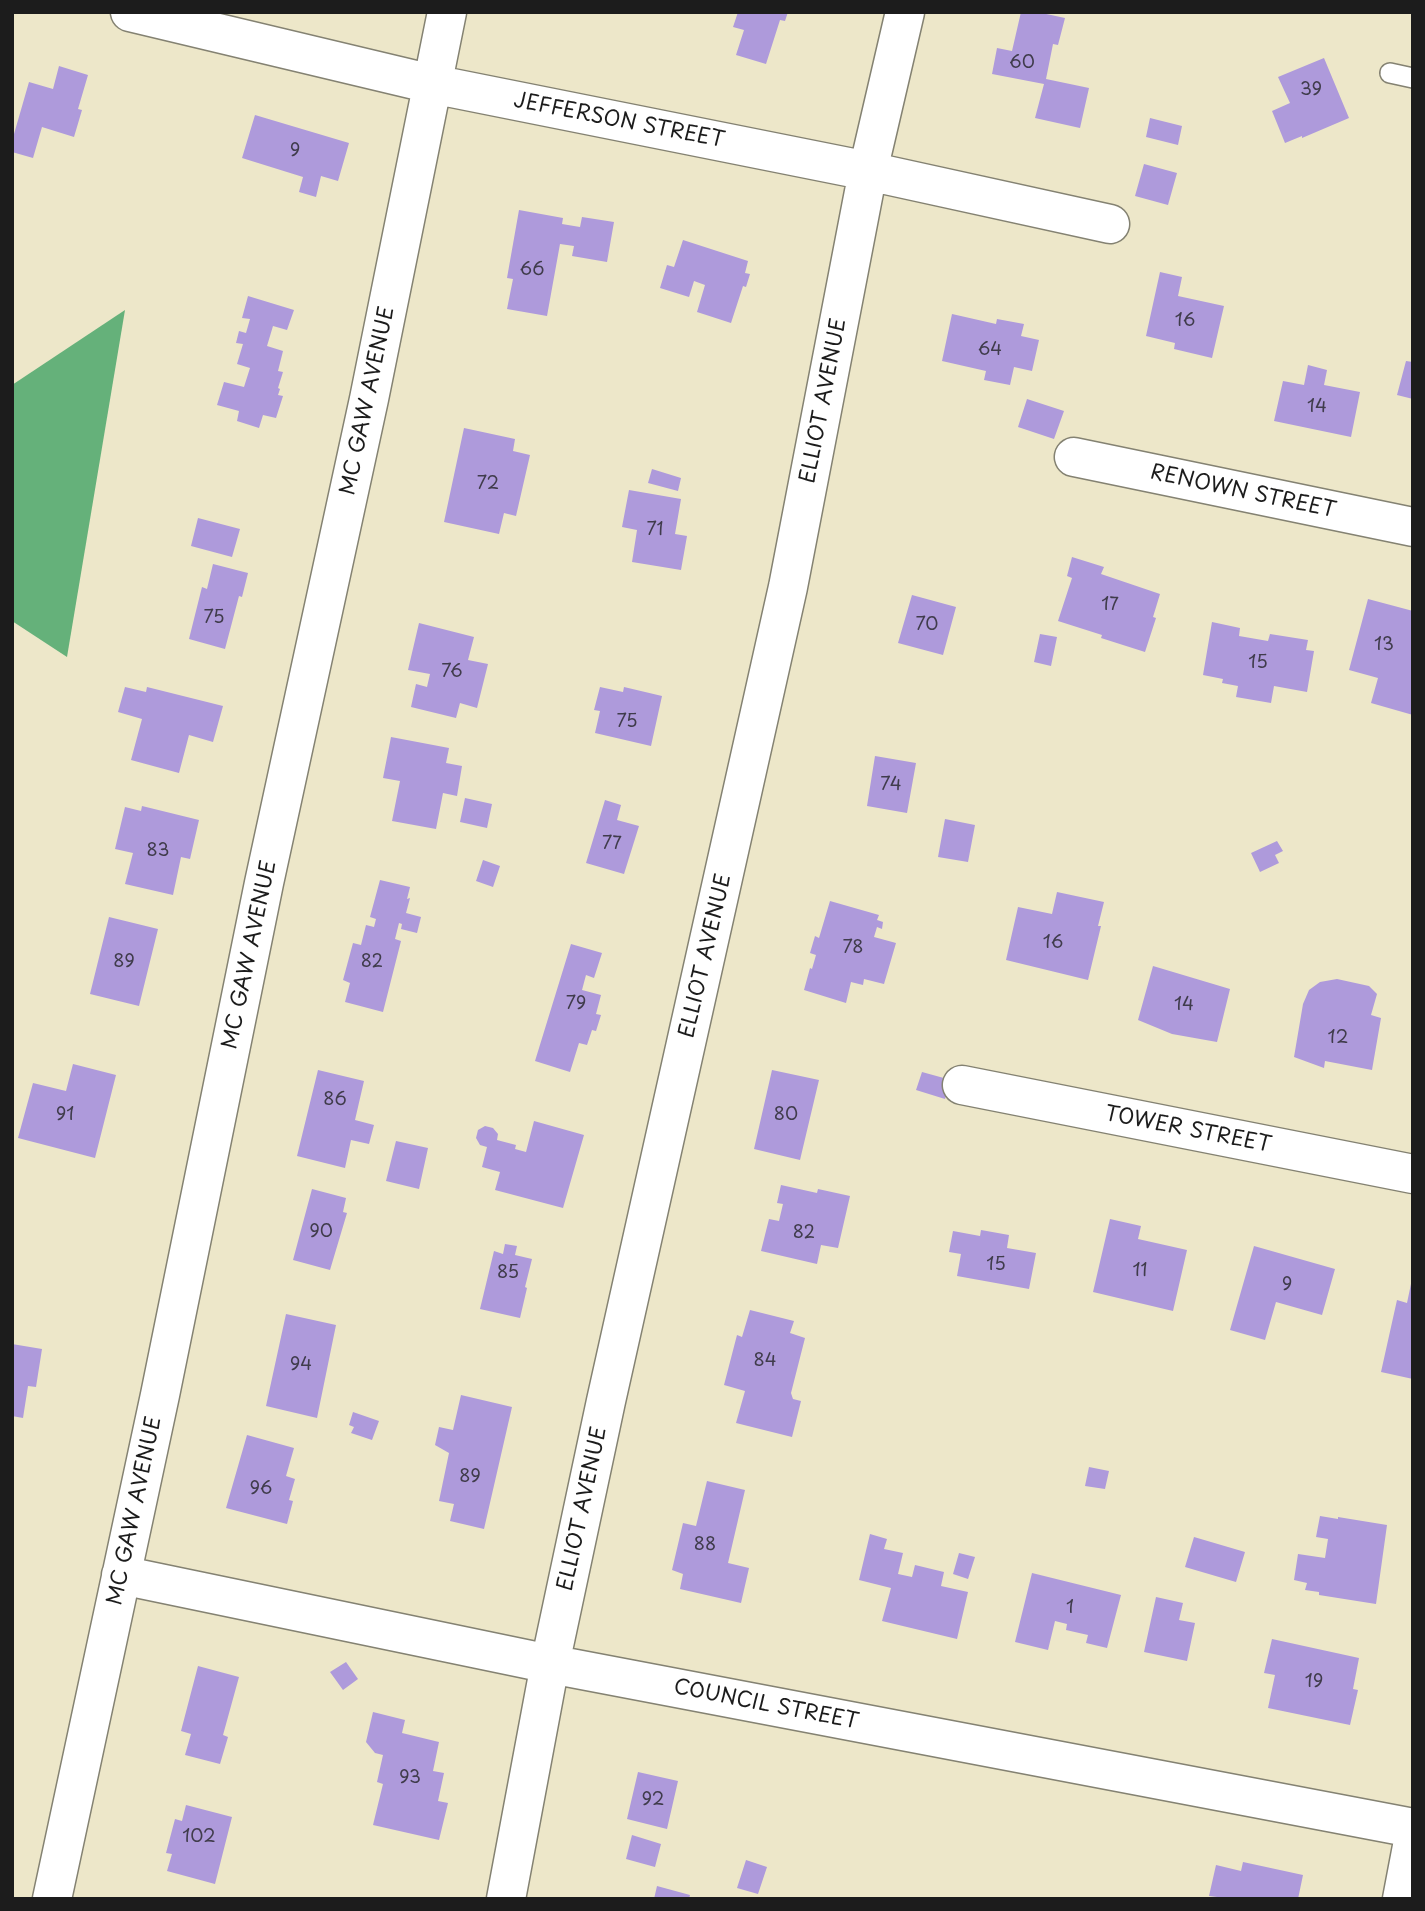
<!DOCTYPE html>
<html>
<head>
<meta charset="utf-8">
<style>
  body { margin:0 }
  #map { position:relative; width:1425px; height:1911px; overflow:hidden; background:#ede7c9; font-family:"Playpen Sans",sans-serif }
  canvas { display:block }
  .frame { position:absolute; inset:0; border:14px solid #1c1c1c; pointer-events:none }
</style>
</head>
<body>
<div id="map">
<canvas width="1425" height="1911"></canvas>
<div class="frame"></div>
</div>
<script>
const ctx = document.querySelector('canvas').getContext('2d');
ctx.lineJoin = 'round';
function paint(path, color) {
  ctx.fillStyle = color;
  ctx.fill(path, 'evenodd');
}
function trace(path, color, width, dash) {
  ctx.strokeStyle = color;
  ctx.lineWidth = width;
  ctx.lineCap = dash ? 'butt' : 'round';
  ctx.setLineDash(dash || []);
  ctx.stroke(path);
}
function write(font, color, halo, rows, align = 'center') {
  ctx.font = font + ' "Playpen Sans",sans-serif';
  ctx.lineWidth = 7;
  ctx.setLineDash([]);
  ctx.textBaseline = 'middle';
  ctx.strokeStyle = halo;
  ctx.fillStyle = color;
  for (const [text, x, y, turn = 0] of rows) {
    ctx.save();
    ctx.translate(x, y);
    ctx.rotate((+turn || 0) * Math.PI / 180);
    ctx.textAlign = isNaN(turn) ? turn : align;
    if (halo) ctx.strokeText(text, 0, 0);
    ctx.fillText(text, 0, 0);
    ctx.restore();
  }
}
const forest = new Path2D(`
  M125,310L67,657L12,621V385Z`);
const building = new Path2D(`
  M738,12H788L785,21L780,20L766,64L736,55L744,30L733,27Z
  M1021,12H1037L1065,18L1058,45L1053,44L1046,79L1089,88L1080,128L1035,118L1044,84L992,74L997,48L1012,51Z
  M1324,58L1349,118L1302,138V136L1285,143L1272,111L1290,103L1278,77Z
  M59,66L88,75L78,109L82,110L74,137L42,127L33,158L12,152V141L29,82L53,89Z
  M255,115L349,143L338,181L321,176L316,197L299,192L303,177L242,158Z
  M1150,118L1182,126L1178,145L1146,137Z
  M1144,164L1177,173L1168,205L1135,196Z
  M519,210L563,218L562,224L580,227L582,217L614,222L607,262L572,256L574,246L560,244L547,316L507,309L513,279L507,278Z
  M683,240L748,261L745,273L750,274L746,287L743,286L731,323L697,312L705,285L694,281L689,297L660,288L667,265L674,267Z
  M1160,272L1182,277L1178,296L1224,306L1212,358L1174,349L1175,343L1146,336Z
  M248,296L294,310L287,330L273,326L267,346L283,351L278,371L283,372L278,388L280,389L278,395L283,396L276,418L263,415L259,428L237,421L239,411L217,405L224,382L244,387L250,368L237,364L243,344L236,343L239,331L246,333L250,319L242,318Z
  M952,314L996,324L997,319L1024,324L1021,336L1039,340L1032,371L1014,367L1010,385L984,380L986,371L942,361Z
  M1406,361L1413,362V399L1397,395Z
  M1308,365L1327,370L1324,385L1360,392L1351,437L1274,421L1283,381L1304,385Z
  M1027,399L1064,411L1054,439L1018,427Z
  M464,428L515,439L513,451L530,455L516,516L504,513L499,534L444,522Z
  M652,469L681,478L678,491L648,483Z
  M629,490L681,499L675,534L687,536L681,570L632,562L637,530L622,527Z
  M198,518L240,529L232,557L191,546Z
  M1072,557L1104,567L1101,574L1160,594L1153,617L1156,618L1145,652L1101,638L1102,635L1058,621L1072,578L1067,576Z
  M213,564L248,573L242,597L239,596L225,649L189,639L202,587L207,589Z
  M912,595L956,607L943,655L898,643Z
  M1368,599L1413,611V715L1371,703L1378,678L1349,670Z
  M1212,622L1240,628L1239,636L1268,641L1270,634L1308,640L1306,650L1314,651L1307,692L1274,686L1271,703L1236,697L1238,686L1222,683L1223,679L1203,675Z
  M419,623L474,637L468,660L488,664L477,708L460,703L456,718L411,707L416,684L427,687L430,674L408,670Z
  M1040,634L1057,637L1051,666L1034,662Z
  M125,687L146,692L147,687L223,706L213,742L189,735L179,773L131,760L142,719L118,712Z
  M600,687L623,692L624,687L662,696L651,746L595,733L600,711L594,710Z
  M391,737L449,748L446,763L462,766L457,796L443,793L436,829L392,821L400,781L383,778Z
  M875,756L916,763L907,813L867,806Z
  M465,798L492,804L487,828L460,822Z
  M605,800L621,805L617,820L639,826L624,874L586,863Z
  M142,806L199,820L190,859L181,857L173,895L125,884L133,853L115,849L125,807L141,811Z
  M945,819L975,825L968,862L938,857Z
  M1277,841L1283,851L1275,855L1279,863L1260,872L1251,853Z
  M483,860L500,866L493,887L476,881Z
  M380,880L410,887L407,899L410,898L406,913L421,917L417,933L401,929L402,924L399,923L395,939L401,941L383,1012L345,1002L350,983L343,980L353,943L361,945L366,925L374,927L376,919L370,917Z
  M1057,892L1104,902L1098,926H1101L1088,980L1006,960L1018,907L1052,914Z
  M830,901L879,915L877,920L883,922L882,929L877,927L874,937L896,943L884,984L864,979L863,985L851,982L846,1003L804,990L810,968L812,969L816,955L810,953L815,936L819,938Z
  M109,917L158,929L139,1006L90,994Z
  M571,944L602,953L594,978L586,975L582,990L601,995L596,1014L601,1015L596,1031L592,1030L587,1045L579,1043L570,1072L535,1061Z
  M1153,966L1230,989L1217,1042L1172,1034L1138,1020Z
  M1337,979L1369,986L1377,994L1371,1015L1381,1018L1372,1070L1325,1061L1324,1068L1294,1057L1303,1004L1309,990L1320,982Z
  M73,1064L116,1075L95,1158L18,1138L33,1083L66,1091Z
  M318,1070L364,1081L355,1120L374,1125L369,1144L351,1140L345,1168L297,1156Z
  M772,1070L819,1080L800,1160L754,1149Z
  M922,1072L951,1080L945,1099L916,1090Z
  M534,1121L584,1135L563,1208L495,1190L500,1172L482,1167L487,1147L480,1145L476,1138L478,1130L485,1126L493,1128L498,1134L497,1140L516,1145L515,1149L526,1152Z
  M396,1141L428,1148L419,1189L386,1181Z
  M781,1185L817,1193L818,1189L850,1196L838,1248L821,1245L817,1264L761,1251L769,1219L779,1221L783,1204L777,1203Z
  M312,1189L346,1198L343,1212L347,1213L330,1270L293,1260Z
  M1110,1219L1141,1226L1138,1239L1187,1250L1173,1311L1093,1292Z
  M981,1230L1009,1235L1007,1248L1036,1253L1029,1289L957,1276L961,1254L949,1252L953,1231L980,1236Z
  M505,1244L517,1246L515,1255L532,1259L525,1287L527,1288L520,1318L480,1309L494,1251L503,1254Z
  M1254,1246L1335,1269L1322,1315L1276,1302L1265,1340L1230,1330Z
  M1412,1279H1413V1379L1381,1372L1397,1300L1407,1303Z
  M750,1310L794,1321L790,1333L805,1338L791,1393L793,1399L801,1401L792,1437L736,1423L745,1391L724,1385L737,1335L742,1337Z
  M286,1314L336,1325L317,1418L266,1406Z
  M12,1344L42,1349L36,1387L28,1386L23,1418L12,1416Z
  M461,1395L512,1407L484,1529L450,1521L454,1504L439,1501L449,1453L435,1445L439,1427L453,1430Z
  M353,1412L379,1421L372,1440L351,1433L354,1427L349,1425Z
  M247,1435L294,1448L286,1476L295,1479L289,1500L293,1501L287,1524L226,1508Z
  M1089,1467L1109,1471L1105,1489L1085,1486Z
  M707,1481L745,1490L728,1563L749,1568L741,1603L680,1589L683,1574L672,1570L683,1523L696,1526Z
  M1320,1516L1338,1519V1517L1387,1525L1376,1604L1319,1595V1592L1305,1590L1307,1583L1294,1580L1298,1554L1325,1558L1328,1539L1316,1537Z
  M870,1534L887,1539L884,1549L903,1553L898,1574L912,1577L915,1565L944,1572L941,1586L968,1592L957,1639L882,1621L891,1588L859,1580Z
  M1194,1537L1245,1552L1236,1582L1185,1567Z
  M959,1553L975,1557L968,1579L953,1574Z
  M1032,1573L1121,1595L1107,1648L1086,1643L1088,1635L1066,1630L1067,1624L1055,1621L1048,1650L1015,1642Z
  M1156,1597L1183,1603L1179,1620L1195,1623L1187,1661L1144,1652Z
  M1272,1639L1359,1658L1353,1689L1358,1690L1350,1725L1268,1708L1275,1675L1264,1673Z
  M346,1662L358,1679L343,1690L330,1672Z
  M198,1666L239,1677L223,1735L228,1737L220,1764L185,1755L191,1734L181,1731Z
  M373,1712L405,1720L402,1733L439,1742L433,1771L444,1773L438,1801L448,1803L439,1840L373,1825L383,1784L377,1782L383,1755L375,1753L366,1742Z
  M638,1772L678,1781L667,1829L627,1819Z
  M186,1805L232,1817L215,1884L167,1871L172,1854L166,1853L175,1819L182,1821Z
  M632,1835L661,1844L655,1867L626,1859Z
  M746,1860L767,1867L758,1894L737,1888Z
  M1243,1862L1303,1875L1298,1899H1217V1897L1209,1896L1216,1865L1241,1871Z
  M657,1886L690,1895L689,1899H654Z`);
const service = new Path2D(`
  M1390,73L1413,78`);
const minor = new Path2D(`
  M130,12L432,84L868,171L1110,224
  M1074,457L1413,527
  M962,1085L1413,1174
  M121,1575L550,1664L1413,1828
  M52,1899L160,1395L264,883L369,399L447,12
  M506,1899L550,1664L606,1401L788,587L868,171L905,12
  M1402,1899L1413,1841`);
const numberNames = [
  ["60",1022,63],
  ["39",1311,90],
  ["9",295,151],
  ["66",532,270],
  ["16",1185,321],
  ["64",990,350],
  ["14",1317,407],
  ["72",488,484],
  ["71",655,530],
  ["17",1110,605],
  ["75",214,618],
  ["70",927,625],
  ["13",1384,645],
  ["15",1258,663],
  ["76",452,672],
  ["75",627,722],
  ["74",891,785],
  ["77",612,844],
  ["83",158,851],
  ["16",1053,943],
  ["78",853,948],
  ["89",124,962],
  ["82",372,962],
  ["79",576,1004],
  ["14",1184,1005],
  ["12",1338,1038],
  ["86",335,1100],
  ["91",65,1115],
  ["80",786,1115],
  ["90",321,1232],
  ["82",804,1233],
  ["15",996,1265],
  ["11",1140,1271],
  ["85",508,1273],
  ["9",1287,1285],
  ["84",765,1361],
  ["94",301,1365],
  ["89",470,1477],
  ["96",261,1489],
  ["88",705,1545],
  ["1",1070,1608],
  ["19",1314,1682],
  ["93",410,1778],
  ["92",653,1800],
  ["102",199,1837]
];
const streetNames = [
  ["JEFFERSON STREET",619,121,11],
  ["MC GAW AVENUE",368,401,-78],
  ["ELLIOT AVENUE",824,401,-79],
  ["RENOWN STREET",1243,492,12],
  ["MC GAW AVENUE",250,955,-78],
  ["ELLIOT AVENUE",706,956,-77],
  ["TOWER STREET",1188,1130,11],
  ["ELLIOT AVENUE",583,1509,-78],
  ["MC GAW AVENUE",135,1511,-78],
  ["COUNCIL STREET",766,1705,11]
];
paint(forest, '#65b17a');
paint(building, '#ae9adb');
trace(service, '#848272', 22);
trace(minor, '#848272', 41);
trace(service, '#fff', 19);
trace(minor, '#fff', 38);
write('18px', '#403c4c', null, numberNames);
write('21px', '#1c1c1c', '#fff', streetNames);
</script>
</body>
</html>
